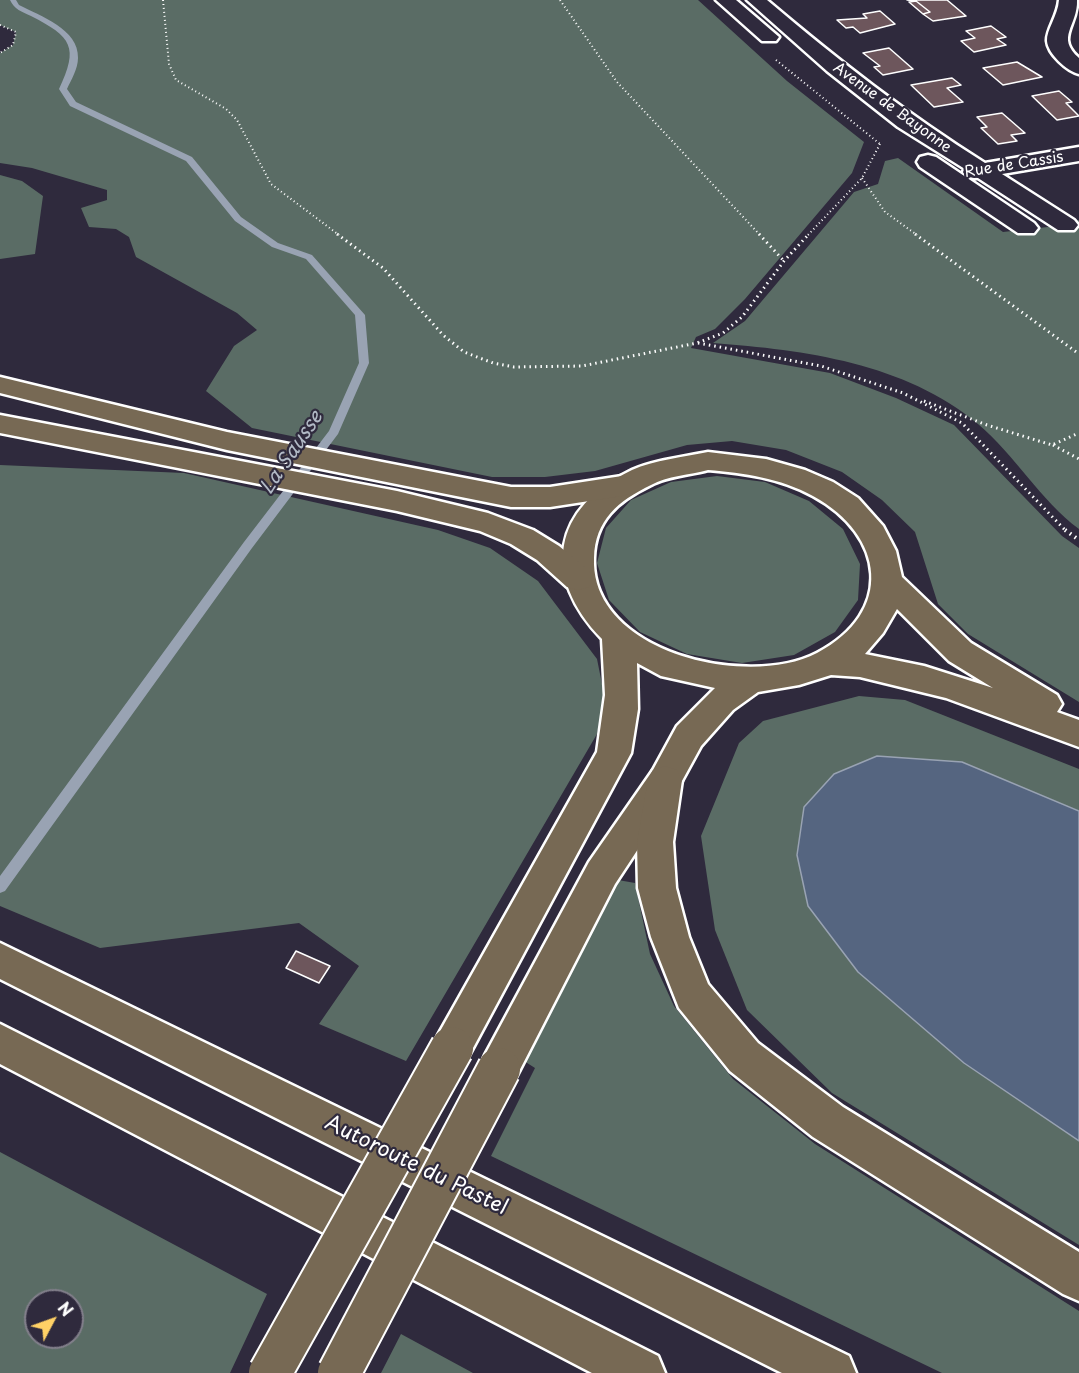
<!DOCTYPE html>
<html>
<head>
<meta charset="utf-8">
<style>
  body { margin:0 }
  #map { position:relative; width:1079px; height:1373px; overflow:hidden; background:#2f2a3d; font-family:"Playpen Sans",sans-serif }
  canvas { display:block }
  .north { position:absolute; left:24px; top:1289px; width:60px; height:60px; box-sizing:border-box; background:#2f2a3d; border:2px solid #827f8b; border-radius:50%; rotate:49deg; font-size:16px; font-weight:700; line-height:24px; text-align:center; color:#fff }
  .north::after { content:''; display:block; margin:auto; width:21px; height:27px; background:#ffd166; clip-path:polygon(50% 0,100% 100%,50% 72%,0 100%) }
</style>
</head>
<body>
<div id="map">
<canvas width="1079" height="1373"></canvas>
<div class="north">N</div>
</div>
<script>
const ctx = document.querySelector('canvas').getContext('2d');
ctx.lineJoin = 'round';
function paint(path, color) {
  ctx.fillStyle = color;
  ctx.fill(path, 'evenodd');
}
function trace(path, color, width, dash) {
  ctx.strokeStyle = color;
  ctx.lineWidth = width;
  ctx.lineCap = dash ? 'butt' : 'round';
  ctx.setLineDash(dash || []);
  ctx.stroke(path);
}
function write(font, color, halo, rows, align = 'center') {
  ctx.font = font + ' "Playpen Sans",sans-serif';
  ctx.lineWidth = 4.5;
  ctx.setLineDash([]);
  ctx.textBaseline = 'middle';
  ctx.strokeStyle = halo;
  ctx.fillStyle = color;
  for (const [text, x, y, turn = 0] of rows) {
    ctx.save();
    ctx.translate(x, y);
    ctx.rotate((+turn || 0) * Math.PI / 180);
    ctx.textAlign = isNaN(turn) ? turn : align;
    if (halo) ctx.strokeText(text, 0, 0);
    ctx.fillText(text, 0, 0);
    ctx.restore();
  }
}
const green = new Path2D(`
  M0,0H698L787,81L864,142L852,173L745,299L715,329L696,337L691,348L830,373L896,398L954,425L1062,536L1079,548V702L968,634L938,604L915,532L882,500L842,472L786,450L732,441L687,445L595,471L545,477H492L252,428L206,391L234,346L257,330L237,313L136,257L129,237L116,229L89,227L81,208L107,200V190L32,168L0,163V53L13,45L16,32L0,25Z
  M898,158L1003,232L1066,225L1079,220V529C1040,500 1015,455 978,424C905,363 805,350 713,343L745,321L854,192L878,184L885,161Z
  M0,175L22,181L43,196L35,254L0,259Z
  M0,465L184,473L438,530L490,548L538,581L597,659L605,699L597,734L406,1061L319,1024L359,966L299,923L100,948L0,906Z
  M717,476L765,482L809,501L843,529L860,564L858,600L835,632L794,655L742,663L687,654L640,632L609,600L597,563L606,528L631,500L671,482Z
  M859,696L905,700L1079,769V811L962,762L858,972L964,1063L1079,1141V1245L832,1093L747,1010L715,930L701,836L739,743L763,721Z
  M618,880L635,883L650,954L674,1006L733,1079L815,1144L1079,1311V1373H942L491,1156L535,1068L524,1061Z
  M0,1152L267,1294L230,1373H0ZM36,1301H72V1337H36Z
  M401,1334L473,1373H381Z`);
const water = new Path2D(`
  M877,756L962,762L1079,811V1141L964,1063L858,972L808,906L797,855L804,807L834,774Z`);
const stream = new Path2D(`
  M10,0H16L19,5C40,16 79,29 78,58C78,69 71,80 67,89L76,102L192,157L241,217L278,243L312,255L365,315L369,363L338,434L252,548L5,891L0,893V876L244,542L329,431L359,363L355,315L306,259L272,247L235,221L186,161L70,106L59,89C79,47 72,37 31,16C22,12 14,9 10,0Z`);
const building = new Path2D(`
  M907,0H947L966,16L933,21L923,14L930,12L916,1Z
  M916,1L930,12L923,14L909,2Z
  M880,11L895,24L860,33L853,27L846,28L837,20L867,18L863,14Z
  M991,26L1006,37L997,39L1006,45L974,52L961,41L975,38L966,31Z
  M889,48L913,69L883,75L874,67L880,66L863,53Z
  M1017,62L1042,77L1003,85L983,68Z
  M952,78L961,85L947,88L963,102L934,107L911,85Z
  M1059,91L1072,102L1066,103L1079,116L1057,120L1032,96Z
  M1002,113L1025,133L1011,135L1017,141L998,144L981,128L987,127L977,117Z
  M296,951L330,966L319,983L286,968Z`);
const pathFar2 = new Path2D(`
  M163,0L169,64L176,80L226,109L237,120L271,184L339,235
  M560,0L617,82L760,235
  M0,25L16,32L13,45L0,53
  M776,60L880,144
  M862,178L885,212L917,235
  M808,235L862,178L880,144`);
const pathFar1 = new Path2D(`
  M337,234L383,268L443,335L464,352L493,363L514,367L582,366L697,343L723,333L742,317L784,261L809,234
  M759,234L784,261
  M915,234L1079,354
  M698,343L821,366L903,393L962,423L1066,531
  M924,401L987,425L1052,445L1079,433
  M1053,445L1079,459`);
const path = new Path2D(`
  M1065,530L1079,540`);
const minor = new Path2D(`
  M716,0H736L779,37L776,41H762Z
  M747,0H767C839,61 906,113 985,163L1079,147V161L1002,174L1074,220L1078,225L1074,230H1058L978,178L966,177L963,172L965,169L898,127L827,71Z
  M1059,0H1077C1078,26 1055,37 1079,58V74C1067,71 1048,54 1047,41C1046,30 1058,16 1059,0Z
  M928,155L936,157L1034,223L1038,228L1034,233H1018L920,167L917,162L920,157Z`);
const major = new Path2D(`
  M708,452L766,459L805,470L833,482L858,498L883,526L896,551L902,577L971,643L1057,695L1062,704L1057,712L1079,720V747L946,698L860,677L831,675L799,685L758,692L733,710L701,746L677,790L615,884L513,1083L499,1088L485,1083L479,1069L485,1055L589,862L653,770L677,726L715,688L661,676L637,663L638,709L631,753L466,1061L452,1067L438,1061L432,1048L438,1035L597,752L605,695L602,639C541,576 552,508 632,470C654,460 684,457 708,452ZM708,470C744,473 780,478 813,496C885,535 895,612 817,653C748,689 590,653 594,558C595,520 618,501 651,485C667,476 690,475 708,470ZM897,609L949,661L993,688L924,666L865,654L883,633Z`);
const highway = new Path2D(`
  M0,377L227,432L511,487H550L622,476L632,479L636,486L632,493L622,496L550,507H511L227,450L0,393Z
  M0,415L397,491L488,513L533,530L559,546L589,571L593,579L589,587L578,590L567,587L537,560L511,544L480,531L397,511L0,433Z
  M665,766L677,770L682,780L673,842L676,888L689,937L708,984L758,1043L843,1107L1079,1252V1301L1063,1294L813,1137L730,1071L679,1008L651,937L638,888L637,842L648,780L653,770Z
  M0,943L849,1356L856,1373H782L0,979Z
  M0,1024L658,1356L665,1373H592L0,1064Z`);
const majorBridge = new Path2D(`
  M270,1373L452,1048
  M339,1373L499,1069`);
const farStreetnames = [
  ["Avenue de Bayonne",892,108,36],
  ["Rue de Cassis",1014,165,-9]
];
const waterNames = [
  ["La Sausse",292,453,-56]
];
const nearStreetnames = [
  ["Autoroute du Pastel",416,1166,26]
];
paint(green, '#5a6c65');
paint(water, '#556580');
trace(water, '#99a3b3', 1.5);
paint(stream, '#99a3b3');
paint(building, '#6d565c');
trace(building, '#fff', 1.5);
trace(minor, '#fff', 5);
trace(major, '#fff', 5);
trace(highway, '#fff', 5);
trace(pathFar2, '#fff', 2, [1, 3]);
trace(pathFar1, '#fff', 3, [1.5, 4]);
trace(path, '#fff', 4, [1.5, 4.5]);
paint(minor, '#2f2a3d');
paint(major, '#776954');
paint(highway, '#776954');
trace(majorBridge, '#fff', 46, []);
trace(majorBridge, '#776954', 42);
write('15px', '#fff', '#2f2a3d', farStreetnames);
write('italic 20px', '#b2bac6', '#2f2a3d', waterNames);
write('21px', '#fff', '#2f2a3d', nearStreetnames);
</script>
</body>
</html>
